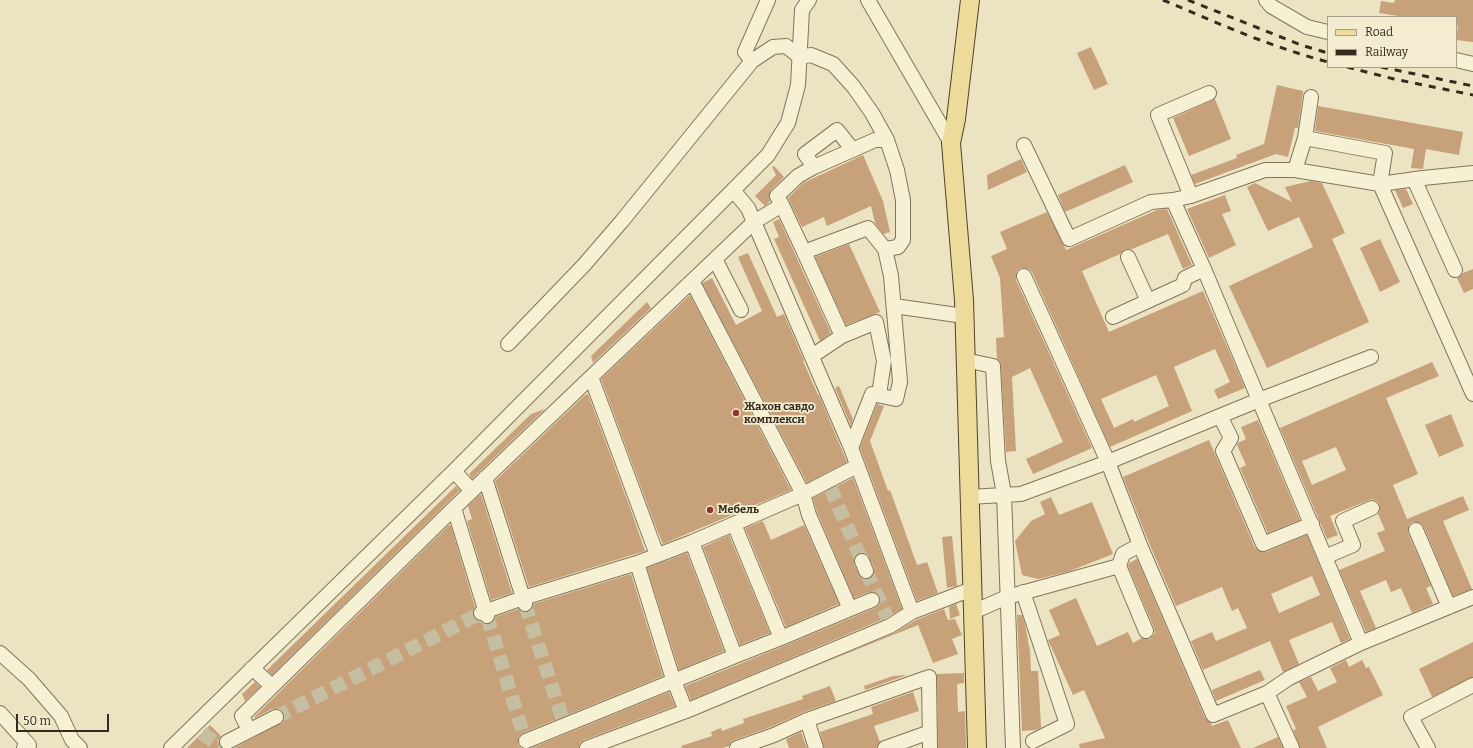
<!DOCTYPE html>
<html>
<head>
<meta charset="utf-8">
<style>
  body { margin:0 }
  #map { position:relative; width:1473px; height:748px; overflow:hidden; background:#ebe3c2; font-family:Bitter,serif }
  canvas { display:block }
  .legend { position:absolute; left:1327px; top:16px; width:130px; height:52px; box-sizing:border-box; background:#f3ecd1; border:1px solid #a79f89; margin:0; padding:5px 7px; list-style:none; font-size:12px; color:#342b1e }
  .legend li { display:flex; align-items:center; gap:8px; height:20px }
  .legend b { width:20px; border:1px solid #a79f89 }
  .scale { position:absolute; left:16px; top:714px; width:93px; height:18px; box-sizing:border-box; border:2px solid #342b1e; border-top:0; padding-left:5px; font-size:12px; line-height:14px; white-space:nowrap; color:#342b1e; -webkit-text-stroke:3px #f3ecd1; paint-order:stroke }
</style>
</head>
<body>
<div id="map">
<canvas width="1473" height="748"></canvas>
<ul class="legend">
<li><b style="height:5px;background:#ecdb9b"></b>Road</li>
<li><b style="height:5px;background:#342b1e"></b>Railway</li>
</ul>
<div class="scale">50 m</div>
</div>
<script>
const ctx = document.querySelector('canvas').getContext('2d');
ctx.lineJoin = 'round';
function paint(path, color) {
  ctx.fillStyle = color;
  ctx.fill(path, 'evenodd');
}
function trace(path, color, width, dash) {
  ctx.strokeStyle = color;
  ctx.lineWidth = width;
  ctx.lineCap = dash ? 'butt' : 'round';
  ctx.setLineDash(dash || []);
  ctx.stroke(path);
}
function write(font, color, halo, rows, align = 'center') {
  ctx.font = font + ' Bitter,serif';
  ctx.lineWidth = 3.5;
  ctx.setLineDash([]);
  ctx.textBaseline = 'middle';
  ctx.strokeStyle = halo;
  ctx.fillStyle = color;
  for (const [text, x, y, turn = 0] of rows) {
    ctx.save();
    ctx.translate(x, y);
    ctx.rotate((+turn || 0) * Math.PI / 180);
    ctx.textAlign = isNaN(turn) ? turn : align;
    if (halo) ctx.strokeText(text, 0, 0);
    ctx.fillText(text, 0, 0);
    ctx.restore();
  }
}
const building = new Path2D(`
  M1395,0H1473V42L1456,40L1458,26L1456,25V17H1405L1379,13L1381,1L1394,3Z
  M1091,47L1108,84L1094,90L1077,53Z
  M1277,85L1303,91L1298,128H1295L1288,157L1276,154L1195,184L1191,175L1237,158L1236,155L1264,144Z
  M1215,99L1231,139L1189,156L1173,118Z
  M1318,106L1463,132L1459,155L1426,149L1423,169L1411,168L1414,149L1315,131Z
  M863,155L883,201L890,232L883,234L875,223L871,206L827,226L824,217L802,227L788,198L803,183Z
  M1021,159L1027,172L988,190L987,175Z
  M1125,165L1133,182L1065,212L1058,195Z
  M774,166L784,177L771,190L769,196L770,201L765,206L755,196L776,175L772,167Z
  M1311,181L1322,183L1345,233L1332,239L1369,322L1267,368L1229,286L1313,247L1299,217L1268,231L1247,187L1255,183L1292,202L1285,187Z
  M1406,189L1413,204L1403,208L1395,190Z
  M1225,195L1231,211L1222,214L1236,245L1209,258L1187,209Z
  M1167,209L1192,265L1183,269L1168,234L1132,249H1125L1120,254L1082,271L1109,332L1203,291L1245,388L1218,399L1214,390L1230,382L1215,349L1174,367L1192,411L1110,447L1032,272L1029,269L1021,268L1017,271L1016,280L1092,448L1033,474L1026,459L1063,442L1030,368L1012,377L1016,451L1006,452L1001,366L1000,361L997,359L996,338L1004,337L1000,278L991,256L1007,249L1000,232L1047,212L1066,250L1157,210ZM1156,375L1169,406L1134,422L1133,419L1114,428L1101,399Z
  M779,219L831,333L820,341L774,239L779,237L773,222Z
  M1380,239L1400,282L1380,292L1360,248Z
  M849,244L880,312L846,325L815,257Z
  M748,253L777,317L784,314L804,361H803L818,395H819L847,462L807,483L702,283L712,278L736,325L762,311L738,257Z
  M1473,269V289L1464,293L1457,278L1463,273Z
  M690,295L791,490L663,544L655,525L601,379Z
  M647,302L651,308L593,363L591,356Z
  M1432,362L1439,376L1386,398L1418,474L1393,485L1407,519L1463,496L1469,510L1443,521L1472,589L1453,596L1424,527L1421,523L1413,522L1409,525L1408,533L1431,586L1426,588L1433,604L1412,613L1401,588L1391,592L1386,580L1360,591L1376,628L1366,632L1339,570L1385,551L1377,533L1385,530L1378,514L1380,509V505L1377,501L1372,499L1330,516L1338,535L1327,539L1280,428ZM1336,447L1346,470L1312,485L1302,461Z
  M839,386L853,419L851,426L835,388Z
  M588,394L633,516L645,551L529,587L495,481L584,396Z
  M877,404L884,406L870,441L888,491L890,490L917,565L927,562L938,593L917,601L860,448Z
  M545,409L479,472L472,479L469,474L531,414Z
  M1451,414L1464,446L1439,457L1425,425Z
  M1258,420L1300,520L1268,533L1240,468L1246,465L1237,445L1238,443L1246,439L1241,427Z
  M1209,440L1255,548L1262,552H1266L1307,535L1350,639L1341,643L1332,622L1289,640L1299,664L1283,672L1270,641L1203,670L1191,641L1212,632L1216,641L1247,628L1238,608L1232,611L1222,587L1176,606L1147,538L1123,477ZM1312,576L1320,595L1279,613L1271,594Z
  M853,478L902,609L886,618L691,700L685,686L784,646L875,608L879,605L880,597L877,594L874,592H869L854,598L817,512L813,498ZM859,553H864L868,555L874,568L873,576L869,579H864L860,577L854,564L855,556Z
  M456,486L460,490L272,675L267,670Z
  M481,494L512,593L491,600L467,521L472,519L468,506Z
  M1051,497L1059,515L1092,502L1113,554L1070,571L1038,579L1022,575L1015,541L1031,521L1045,514L1040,502Z
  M763,521L771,540L804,525L839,604L786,627L745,528Z
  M449,525L451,526L475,607L473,611V616L476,620L485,624H489L493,622L495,617L518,609L523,612H527L532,609L533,604L631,574L663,676L523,733L519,736L518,740V745L521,748H234L283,722L284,718V714L281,710L277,709H272L255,718L254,717Z
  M729,535L770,633L740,645L703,547Z
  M952,536L957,586L947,588L942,537Z
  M687,553L724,651L679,670L647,568Z
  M1137,559L1205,718L1211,723L1212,726L1228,720L1241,748H1080L1079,744L1105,738L1084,690L1073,695L1048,640L1060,635L1049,610L1076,598L1097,646L1128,632L1133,643L1142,638L1150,639L1155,633L1154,628L1128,566L1129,563Z
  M956,604L960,615L950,619L949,607Z
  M944,609L948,620L955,619L962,635L952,639L958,654L933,663L918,625L796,674L893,634L916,620Z
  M1017,615H1022L1025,624L1030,651L1031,671H1038L1041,728L1035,730L1022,731Z
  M1473,642V677L1432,697L1419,669Z
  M1346,660L1349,667L1362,660L1366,668L1369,667L1383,695L1318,727L1327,748H1300L1293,730L1296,729L1286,706L1307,697L1299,682L1311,677L1318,691L1337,682L1330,668Z
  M1260,670L1265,680L1216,701L1212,690Z
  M964,673V683L957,684L958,712L965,711L966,748H938L937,674Z
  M907,675L865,690L864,686L893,676Z
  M255,682L260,687L245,701L242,694Z
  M830,686L836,701L804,712L771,727L734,740L731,742L729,746L723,748H682L681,746L712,736L711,732L721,728L722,731L744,723L743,719L803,699L802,696Z
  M669,692L675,706L584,740L580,743L579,748H531Z
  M913,692L919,711L874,726L880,742L877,748H824L820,732L873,714L871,707Z
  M210,725L221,736L219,742L221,748H187Z
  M801,732L807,748H789L786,739Z
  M1278,737L1283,748H1253Z`);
const minorTunnel = new Path2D(`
  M830,487L862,561
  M866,571L887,617
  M525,604L563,720
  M487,616L523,733
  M276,717L481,613
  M202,733L220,746L227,742`);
const minor = new Path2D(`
  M868,0L951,143
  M1266,0L1271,6L1307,27L1328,32
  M1456,60L1473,64
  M752,61L745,52L768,0
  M1305,138L1385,153L1380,184L1473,394
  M1024,145L1069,239L1151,202L1173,200L1204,269L1259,400L1371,357
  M853,150L837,130L805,154L814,167L875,140H887
  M1295,170L1305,138L1311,97
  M1414,179L1455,270
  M733,190L748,208L754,222L782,205L804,252L868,228L885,249L891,276L900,382L896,399L872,394L851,448
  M1191,196L1158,115L1209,93
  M1173,200L1191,196L1265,170H1295L1380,184L1423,178L1473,173
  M782,205L777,196L798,176L814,167
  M804,252L842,336L876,322L884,361L879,395
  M1128,257L1148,301
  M715,259L741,310
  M1024,276L1108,462L1140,545L1213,715L1267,693L1289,678L1361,643L1473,597
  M692,281L803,494L809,515L850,609L781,638L734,524
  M894,306L964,316
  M1113,317L1183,285L1185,278L1204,269
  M508,344L584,265L622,221L752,61L773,47L786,46L800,57L811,55L833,64L853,86L872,113L887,140L897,170L903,200V240L898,247L885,249
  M812,356L842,336
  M965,360L993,366L998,461L1004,494L1013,748
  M1220,416L1231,438L1223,451L1263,544L1312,524
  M454,471L472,491
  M485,478L525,604
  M969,497L1021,494L1108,462L1259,400L1361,643
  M454,508L487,616
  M1416,530L1449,607
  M657,555L591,377L754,222L851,448L912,612
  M1325,557L1353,545L1343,521L1372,508
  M862,561L866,571
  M637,563L672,676L686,711
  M1119,566L1123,554L1140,545
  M1023,592L1067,724L1033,741
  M850,609L872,600
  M973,612L1007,597L1119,566L1146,631
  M481,613L523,598L637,563L692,542L803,494L857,466
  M0,653L29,679L61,716L72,740L80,748
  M735,656L781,638
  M252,668L272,686
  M1267,693L1292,748
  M0,713L29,745L24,748
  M807,720L816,748
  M249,730L242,716L454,508L591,377
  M526,741L735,656L692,542
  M227,742L276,717
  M171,748L454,471L768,155L788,123L798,85L802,10L809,0
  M587,748L686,711L890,626L912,612L972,589
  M737,748L774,735L807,720L929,677L930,748
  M885,748L930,732
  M1428,748L1411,717L1473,685`);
const major = new Path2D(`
  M970,0L956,119L951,143L964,300L977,748`);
const rail = new Path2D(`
  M1163,0C1217,23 1271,47 1328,62
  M1188,0L1301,45L1328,53
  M1347,67L1394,79L1473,95
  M1381,67L1473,86`);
const markers = [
  [736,413,4,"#8f372e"],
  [710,510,4,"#8f372e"]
];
const poiNames = [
  ["Жахон савдо",744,407],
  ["комплекси",744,420],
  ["Мебель",718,510]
];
paint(building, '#c7a17a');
trace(minorTunnel, '#c6bea1', 14, [14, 7]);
trace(minor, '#83745a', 16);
trace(major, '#51422e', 20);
trace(minor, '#f6f0d4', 14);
trace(major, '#ecdb9b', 18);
trace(rail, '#342b1e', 3, [7, 7]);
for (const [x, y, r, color] of markers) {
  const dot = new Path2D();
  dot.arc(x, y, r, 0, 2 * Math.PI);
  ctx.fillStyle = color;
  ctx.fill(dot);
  trace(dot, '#f3ecd1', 1.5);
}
write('bold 11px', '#342b1e', '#f3ecd1', poiNames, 'left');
</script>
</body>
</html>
